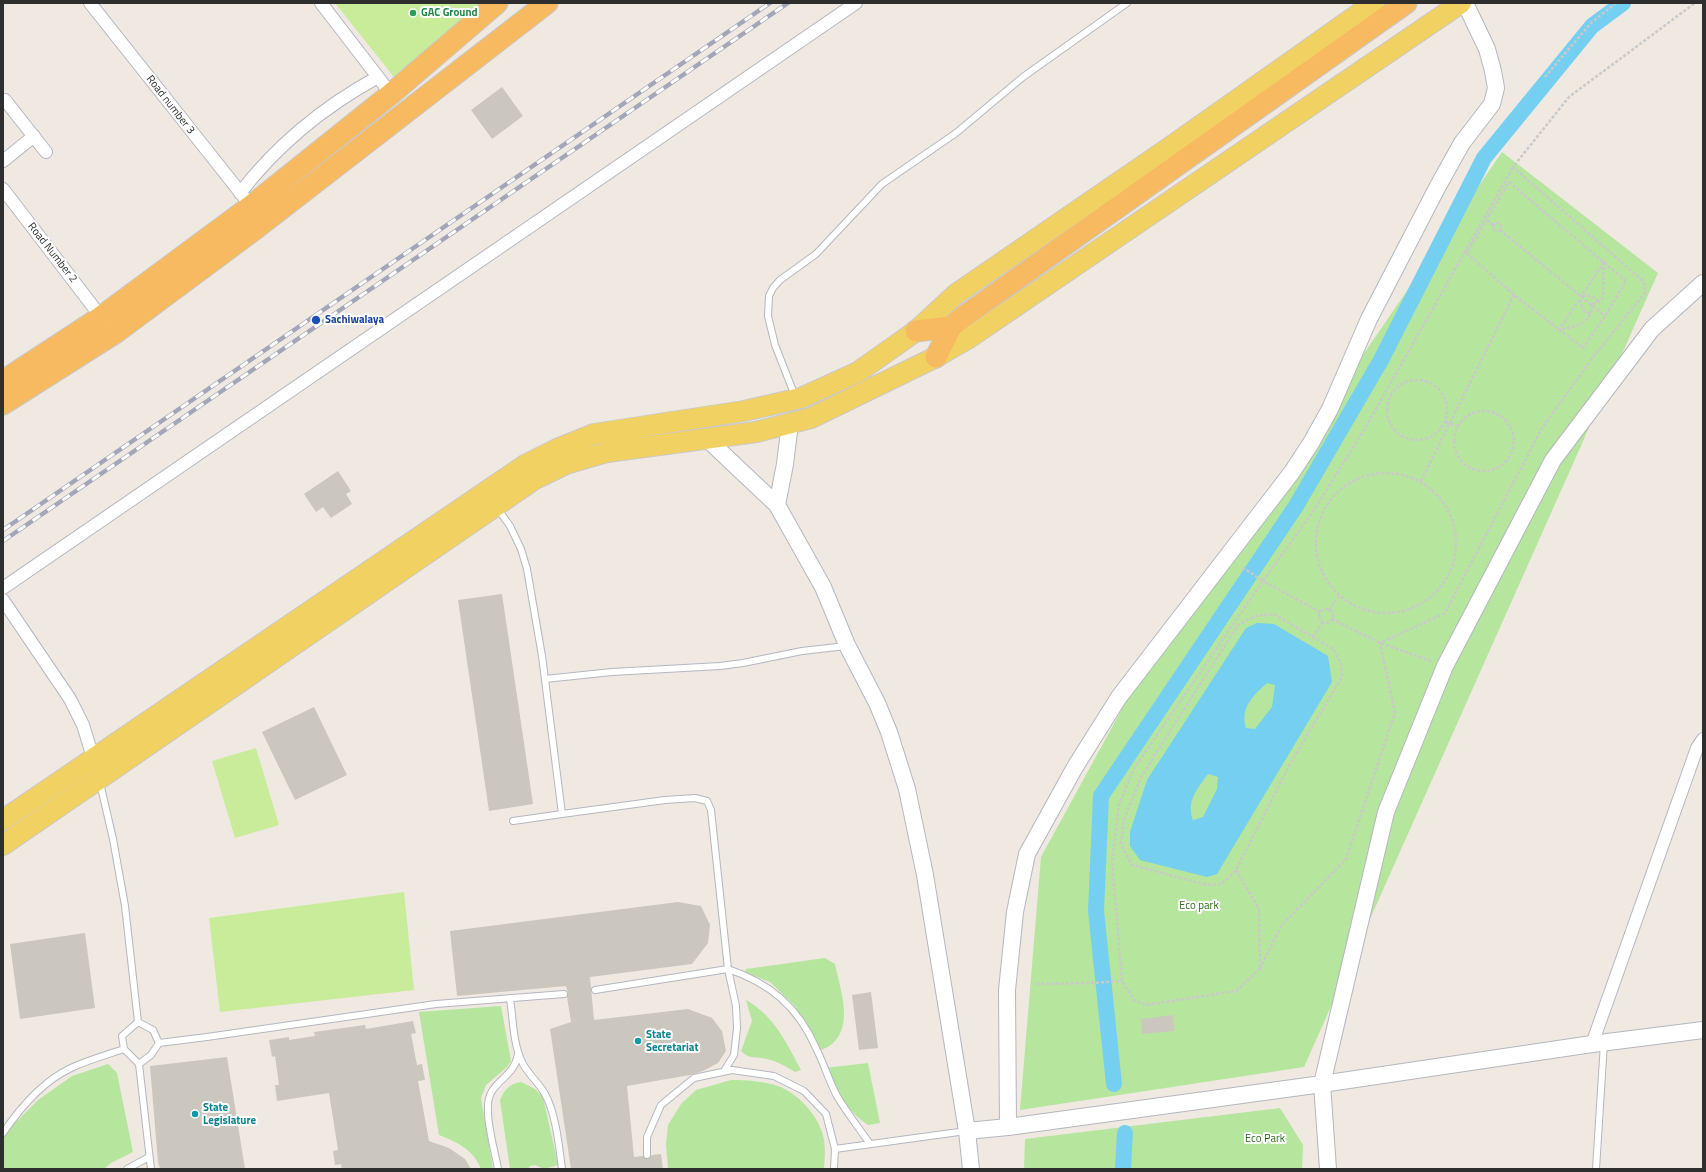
<!DOCTYPE html>
<html>
<head>
<meta charset="utf-8">
<style>
  body { margin:0 }
  #map { position:relative; width:1706px; height:1172px; overflow:hidden; background:#efe9e1; font-family:"Titillium Web",sans-serif }
  canvas { display:block }
  .frame { position:absolute; inset:0; border:4px solid #2e2e2e; pointer-events:none }
</style>
</head>
<body>
<div id="map">
<canvas width="1706" height="1172"></canvas>
<div class="frame"></div>
</div>
<script>
const ctx = document.querySelector('canvas').getContext('2d');
ctx.lineJoin = 'round';
function paint(path, color) {
  ctx.fillStyle = color;
  ctx.fill(path, 'evenodd');
}
function trace(path, color, width, dash) {
  ctx.strokeStyle = color;
  ctx.lineWidth = width;
  ctx.lineCap = dash ? 'butt' : 'round';
  ctx.setLineDash(dash || []);
  ctx.stroke(path);
}
function write(font, color, halo, rows, align = 'center') {
  ctx.font = font + ' "Titillium Web",sans-serif';
  ctx.lineWidth = 4;
  ctx.setLineDash([]);
  ctx.textBaseline = 'middle';
  ctx.strokeStyle = halo;
  ctx.fillStyle = color;
  for (const [text, x, y, turn = 0] of rows) {
    ctx.save();
    ctx.translate(x, y);
    ctx.rotate((+turn || 0) * Math.PI / 180);
    ctx.textAlign = isNaN(turn) ? turn : align;
    if (halo) ctx.strokeText(text, 0, 0);
    ctx.fillText(text, 0, 0);
    ctx.restore();
  }
}
const green = new Path2D(`
  M1502,152L1658,273L1304,1067L1020,1110L1041,857L1128,698Z
  M825,958L835,964C840,989 854,1025 832,1044C828,1048 822,1049 818,1051L795,1006L770,982L745,972L746,969Z
  M746,1000C774,1016 786,1042 801,1070L795,1072C787,1067 777,1061 767,1059C755,1056 750,1060 741,1051L752,1021Z
  M501,1006L511,1061L507,1067L486,1085L481,1098L493,1169H481C474,1150 457,1142 439,1135L419,1012Z
  M868,1063L880,1123L868,1125C845,1109 837,1093 825,1068Z
  M108,1064L117,1073L133,1152L111,1163L104,1169H3V1137L6,1132L38,1100L72,1076Z
  M731,1080C746,1080 763,1081 778,1086C797,1093 816,1113 822,1132C826,1143 825,1157 824,1169H668L666,1145L668,1125L681,1104L696,1090Z
  M521,1082L535,1089L543,1097L558,1165L544,1169L535,1165L530,1166L528,1169H510L500,1100C505,1089 509,1084 521,1082Z
  M1280,1108L1303,1145L1302,1169H1024L1025,1139Z`);
const pitch = new Path2D(`
  M335,3H481L394,77Z
  M256,748L279,825L235,838L212,761Z
  M404,892L414,990L220,1012L209,918Z`);
const water = new Path2D(`
  M1257,623L1274,624L1328,656L1332,682L1217,874L1207,877L1140,860L1130,846V832L1147,780L1246,628ZM1267,683L1275,685L1272,707L1255,729L1246,728C1240,707 1253,696 1267,683ZM1208,774L1218,777L1217,789L1203,817L1193,820C1186,801 1197,789 1208,774Z`);
const canal = new Path2D(`
  M1114,1084L1096,911L1101,796L1296,506L1381,360L1484,158L1592,26L1623,3
  M1123,1169L1125,1133`);
const building = new Path2D(`
  M502,87L523,116L492,139L471,110Z
  M338,471L351,491L346,494L352,504L331,518L323,507L316,512L304,494Z
  M502,594L533,804L489,811L458,600Z
  M314,707L347,775L295,800L262,732Z
  M678,902L701,906L710,925L708,943L692,964L590,977L594,1020L688,1009L712,1018L722,1031L726,1051L718,1063L703,1071L690,1075L627,1086L634,1157L643,1156L647,1159L652,1155L661,1154L663,1169H571L550,1029L571,1022L567,997L568,993L566,986L457,996L450,931Z
  M85,933L95,1008L20,1019L10,944Z
  M871,992L878,1048L859,1050L852,995Z
  M1173,1015L1174,1031L1142,1034L1141,1019Z
  M413,1021L416,1033L411,1034L417,1065L422,1064L425,1080L418,1081L429,1141L449,1148L465,1159L471,1169H342L341,1164L335,1165L333,1151L338,1150L329,1093L277,1101L275,1085H279L275,1056L272,1057L269,1040L289,1037V1040L315,1036L314,1032L365,1025L366,1029Z
  M227,1057L245,1169H160L158,1162L150,1066Z`);
const path = new Path2D(`
  M1545,77L1591,23L1616,3
  M1509,182L1626,281L1605,316L1583,348L1514,295L1467,253Z
  M1487,220L1493,225
  M1493 227a4 4 0 1 1 8 0a4 4 0 1 1-8 0Z
  M1500,230L1605,316
  M1604,262L1603,296C1602,302 1597,303 1591,304C1595,323 1573,327 1559,330Z
  M1582,296C1588,294 1596,297 1598,302
  M1580,300L1583,310L1591,314
  M1387 410a30 30 0 1 1 60 0a30 30 0 1 1-60 0Z
  M1454 441a30 30 0 1 1 60 0a30 30 0 1 1-60 0Z
  M1446,422L1457,426
  M1316 543a70 70 0 1 1 140 0a70 70 0 1 1-140 0Z
  M1421,481L1514,295
  M1319 616a7 7 0 1 1 14 0a7 7 0 1 1-14 0Z
  M1329,610L1339,596
  M1320,612L1263,581L1314,510L1364,430L1513,167
  M1274,614L1333,649L1341,663L1342,677L1290,764L1236,870L1222,884L1207,885L1132,865L1121,845L1124,819L1142,775L1238,625L1255,616Z
  M1332,619L1380,643L1431,661
  M1313,637L1323,622
  M1236,870L1259,909L1260,969L1236,991L1145,1005L1134,1000L1122,981L1112,862L1119,805L1133,770L1263,581L1242,567
  M1260,969L1281,926L1346,859L1395,713L1380,643L1445,613L1542,428L1593,357L1645,293L1644,282L1513,167L1569,97L1695,3
  M1036,984L1091,983L1122,981`);
const service = new Path2D(`
  M795,396L775,345L768,316L769,296L773,288L780,280L816,254L882,184L956,133L1023,77L1127,3
  M498,509L510,526L521,549L527,569L542,656L562,814L665,800L695,798L707,801L711,810L728,969L736,1006L737,1028L734,1055L724,1071
  M545,679L612,672L720,666L743,663L802,651L846,646
  M100,783L113,839L125,906L138,1022
  M513,821L562,814
  M595,990L728,969C770,983 798,1007 816,1048C824,1064 829,1081 837,1096C847,1113 859,1128 870,1144
  M510,998C513,1019 513,1045 523,1064C529,1075 539,1083 545,1094C556,1114 559,1146 562,1169
  M159,1043L207,1037L436,1004L564,994
  M139,1064L151,1055L159,1043L153,1030L138,1022L122,1036L124,1049L139,1064L151,1169
  M3,1133C20,1108 43,1081 71,1068C88,1060 106,1055 124,1049
  M835,1149L966,1131
  M647,1155V1137L661,1105L694,1078L732,1070L774,1076L804,1091L826,1114L835,1149L834,1169
  M127,1169L149,1157
  M498,1169C495,1151 482,1109 491,1093C500,1077 515,1074 518,1054
  M1596,1169L1604,1043`);
const minor = new Path2D(`
  M90,3L251,206
  M321,3L391,94
  M5,100L46,152
  M3,161L34,136
  M3,189L101,317
  M240,193C277,145 325,106 378,77
  M3,588L856,3
  M3,600L70,699L83,725L95,764
  M1592,1044L1697,748L1703,739`);
const tertiary = new Path2D(`
  M706,438L777,505L823,587L847,645L877,703L889,732L907,789L925,875L967,1131L971,1169
  M777,505L785,464L790,423
  M1008,1127L1007,990L1015,912L1027,854L1075,767L1119,697L1292,472L1311,443L1330,409L1369,319L1438,186L1462,143L1492,104L1496,88L1493,71L1487,49L1465,3
  M967,1131L1008,1127L1322,1084L1592,1044L1703,1030
  M1328,1169L1322,1084L1386,812L1445,666L1553,460L1652,329L1703,283`);
const primary = new Path2D(`
  M3,820L525,465L557,449L594,434L744,411L801,398L858,372L916,331L956,294L1173,145L1374,3
  M3,845L535,479L566,464L607,452L756,432L811,418L936,357L969,338L1461,3`);
const trunk = new Path2D(`
  M916,331L951,327
  M936,357L951,327L963,317L1406,3
  M3,381L101,317L251,206L391,94L497,3
  M3,404L115,333L255,229L547,3`);
const rail = new Path2D(`
  M3,530L770,3
  M3,541L788,3`);
const markers = [
  [413,13,4,"#2e9e5b"],
  [316,320,5,"#1a4fb4"],
  [638,1041,4,"#0f9aa8"],
  [195,1114,4,"#0f9aa8"]
];
const leisureNames = [
  ["GAC Ground",421,13]
];
const streetNames = [
  ["Road number 3",170,105,52],
  ["Road Number 2",52,253,52]
];
const transitNames = [
  ["Sachiwalaya",325,320]
];
const parkNames = [
  ["Eco park",1199,906],
  ["Eco Park",1265,1139]
];
const cultureNames = [
  ["State",646,1035],
  ["Secretariat",646,1048],
  ["State",203,1108],
  ["Legislature",203,1121]
];
paint(green, '#b6e59e');
paint(pitch, '#c9ec9a');
paint(water, '#75cff0');
trace(canal, '#75cff0', 16);
paint(building, '#cbc7bf');
trace(service, '#b4b7c1', 8);
trace(minor, '#b4b7c1', 14);
trace(tertiary, '#b4b7c1', 18);
trace(primary, '#c9c9c9', 22);
trace(trunk, '#c9c9c9', 23);
trace(path, '#c9c9c9', 2.5, [3, 2]);
trace(service, '#fff', 6);
trace(minor, '#fff', 12);
trace(tertiary, '#fff', 16);
trace(primary, '#f2d163', 20);
trace(trunk, '#f8ba60', 21);
trace(rail, '#a3a6b8', 4.5);
trace(rail, '#fff', 3, [9]);
for (const [x, y, r, color] of markers) {
  const dot = new Path2D();
  dot.arc(x, y, r, 0, 2 * Math.PI);
  ctx.fillStyle = color;
  ctx.fill(dot);
  trace(dot, '#fff', 1.5);
}
write('bold 11px', '#27864d', '#fff', leisureNames, 'left');
write('11px', '#2e2e2e', '#fff', streetNames);
write('bold 11px', '#164399', '#fff', transitNames, 'left');
write('11px', '#2c6e1b', '#fff', parkNames);
write('bold 11px', '#0d838f', '#fff', cultureNames, 'left');
</script>
</body>
</html>
